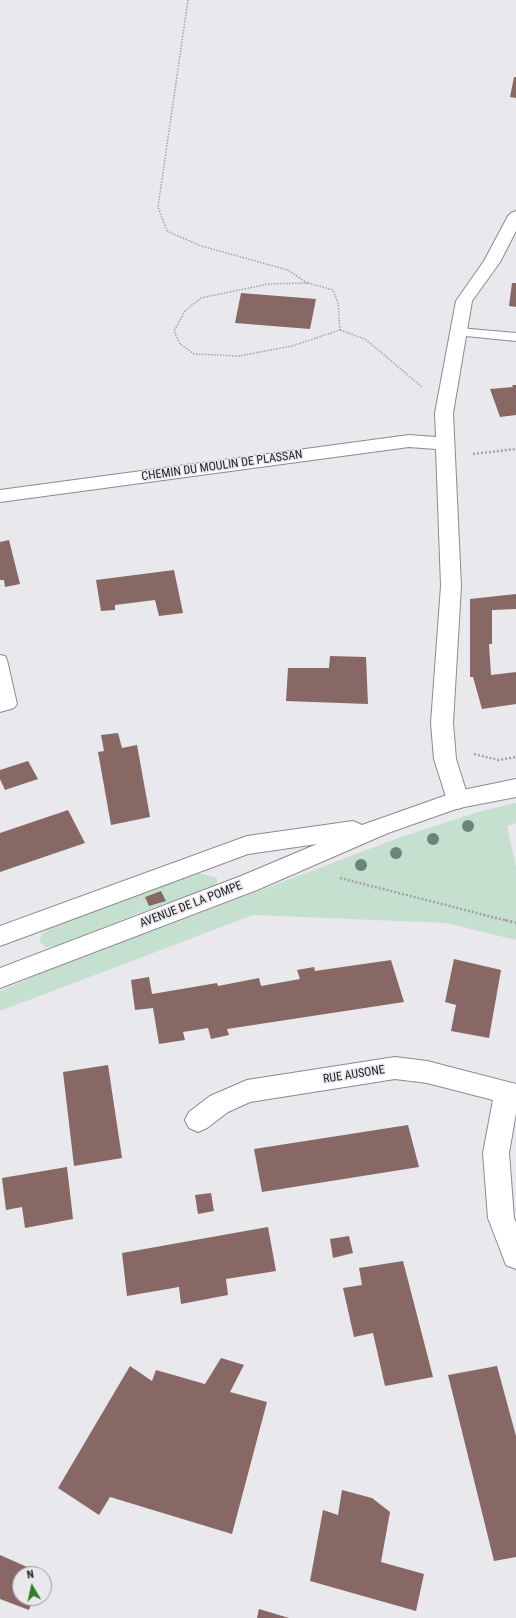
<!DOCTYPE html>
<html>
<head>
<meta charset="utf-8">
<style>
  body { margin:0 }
  #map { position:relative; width:516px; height:1618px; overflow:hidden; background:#e9e8ed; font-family:"Roboto Condensed",sans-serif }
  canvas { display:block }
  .north { position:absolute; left:12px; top:1566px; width:40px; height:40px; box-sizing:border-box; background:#e9e8ed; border:1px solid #9a999d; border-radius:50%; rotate:351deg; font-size:11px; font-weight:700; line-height:16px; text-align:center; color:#242326 }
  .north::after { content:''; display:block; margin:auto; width:14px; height:18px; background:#307e28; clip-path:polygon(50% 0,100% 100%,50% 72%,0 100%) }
</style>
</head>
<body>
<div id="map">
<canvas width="516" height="1618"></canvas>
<div class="north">N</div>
</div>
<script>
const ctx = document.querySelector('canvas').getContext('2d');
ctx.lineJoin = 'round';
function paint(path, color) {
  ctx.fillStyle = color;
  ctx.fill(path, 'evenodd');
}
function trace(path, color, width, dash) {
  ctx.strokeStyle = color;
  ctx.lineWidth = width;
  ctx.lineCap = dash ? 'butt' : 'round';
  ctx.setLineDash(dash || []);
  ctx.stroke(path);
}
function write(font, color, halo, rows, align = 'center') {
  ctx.font = font + ' "Roboto Condensed",sans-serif';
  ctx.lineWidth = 3;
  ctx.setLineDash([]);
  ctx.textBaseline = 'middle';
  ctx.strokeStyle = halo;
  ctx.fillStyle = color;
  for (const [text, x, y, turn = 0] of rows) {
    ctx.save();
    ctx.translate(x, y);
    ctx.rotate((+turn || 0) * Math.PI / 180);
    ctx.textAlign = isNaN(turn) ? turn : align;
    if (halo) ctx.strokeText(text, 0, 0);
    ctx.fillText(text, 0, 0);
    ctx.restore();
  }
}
const green = new Path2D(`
  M516,803V823L507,826L516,867V940L446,923L253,915L0,1011V991L42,973L401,837L478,812Z
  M199,873L217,878V886L144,911L54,947H45L39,941L42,934L56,925L135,894Z`);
const building = new Path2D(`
  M514,77H516V98L510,97Z
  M512,283H516V307L509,306Z
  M241,293L316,299L310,329L235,323Z
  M512,385H516V415L500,417L490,389L513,387Z
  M9,540L20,584L5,587L4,580H0V542Z
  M174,570L183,613L159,616L155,600L115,605V610L101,611L96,580Z
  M516,594V609L492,610V644H489L491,675L516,672V704L482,709L473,677H470V599Z
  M330,656L366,657L368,704L286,701L288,668H329Z
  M118,733L122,748L137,745L150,817L111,825L98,752L104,751L101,735Z
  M28,761L38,779L5,790L0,779V770Z
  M68,810L85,843L0,872V833Z
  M161,891L166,901L149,906L145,897Z
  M454,959L501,970L489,1038L451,1031L456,1005L445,1002Z
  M391,960L404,1002L227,1029L229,1035L211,1039L208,1028L183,1032L185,1040L159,1044L153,1008L135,1010L131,980L149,977L152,994L217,983L218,986L259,978L261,986L300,979L297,970L314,967L315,971Z
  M108,1065L122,1158L74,1166L63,1072Z
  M408,1125L419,1167L262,1192L254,1149Z
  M67,1167L73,1219L25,1228L22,1207L6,1210L2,1178Z
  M211,1193L214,1211L198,1214L195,1195Z
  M268,1227L276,1271L226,1279L228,1295L181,1304L179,1287L127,1296L122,1253Z
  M349,1236L353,1253L333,1258L330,1239Z
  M403,1261L433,1377L385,1386L373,1333L354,1337L343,1288L362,1285L359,1268Z
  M221,1358L244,1365L230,1392L267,1402L232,1534L110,1497L99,1515L58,1488L130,1366L152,1381L156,1370L205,1384Z
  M497,1366L516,1436V1557L494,1561L448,1375Z
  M342,1490L372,1498L390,1512L381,1562L424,1574L416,1611L310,1581L323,1510L338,1515Z
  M0,1555L43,1574H20V1598H33L29,1610L0,1599Z
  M259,1609L289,1618H257Z`);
const pathFar2 = new Path2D(`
  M188,0L158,207L167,231L201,246L288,270L307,283
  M308,283L333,290L338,303L340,330L292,346L239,356L194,354L180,344L174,331L185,311L201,298L268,284Z
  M340,330L365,339L422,387`);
const pathFar1 = new Path2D(`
  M473,454L516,449
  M474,754L498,760L516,757
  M340,878L508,921`);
const path = new Path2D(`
  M505,920L516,923`);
const service = new Path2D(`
  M459,328L516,333V341L455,335L453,332L455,329Z
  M0,655L5,656L7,660L17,704L14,708L0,712Z`);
const minor = new Path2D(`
  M516,211V231L500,262L472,301L453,413L461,586L453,723L456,759L469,800L466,806L458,809L450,806L447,800L434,759L431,723L441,586L436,449L409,447L0,502V490L409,435L436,437L435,413L456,301L484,261L508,216L511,213Z
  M395,1057L427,1061L516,1084V1113L509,1153L514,1218L516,1222V1269L506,1265L488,1218L483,1153L493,1100L427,1083L395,1079L250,1102L228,1112L207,1128L198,1132L189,1128L185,1120L189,1112L210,1096L247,1080Z`);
const tertiary = new Path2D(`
  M516,779V797L459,808L388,833L257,890L0,988V968L241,876L317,844L248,854L0,946V926L247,836L353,821L362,825L458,791Z`);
const trees = [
  [468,826],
  [433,839],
  [396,853],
  [361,865]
];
const streetNames = [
  ["CHEMIN DU MOULIN DE PLASSAN",222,466,-8],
  ["AVENUE DE LA POMPE",191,905,-21],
  ["RUE AUSONE",354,1075,-9]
];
paint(green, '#c6e0cf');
paint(building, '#886864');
trace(service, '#8c8a8f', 2);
trace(minor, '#8c8a8f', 2);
trace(tertiary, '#8c8a8f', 2);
trace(pathFar2, '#a3a2a7', 1.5, [1.5, 1.5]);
trace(pathFar1, '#a3a2a7', 2.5, [2, 2]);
trace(path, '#a3a2a7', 3, [2.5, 2.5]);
paint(service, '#fff');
paint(minor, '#fff');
paint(tertiary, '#fff');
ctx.fillStyle = '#69867b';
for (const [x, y] of trees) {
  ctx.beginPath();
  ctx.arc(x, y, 6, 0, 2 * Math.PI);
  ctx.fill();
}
write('12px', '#242326', '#e9e8ed', streetNames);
</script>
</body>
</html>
